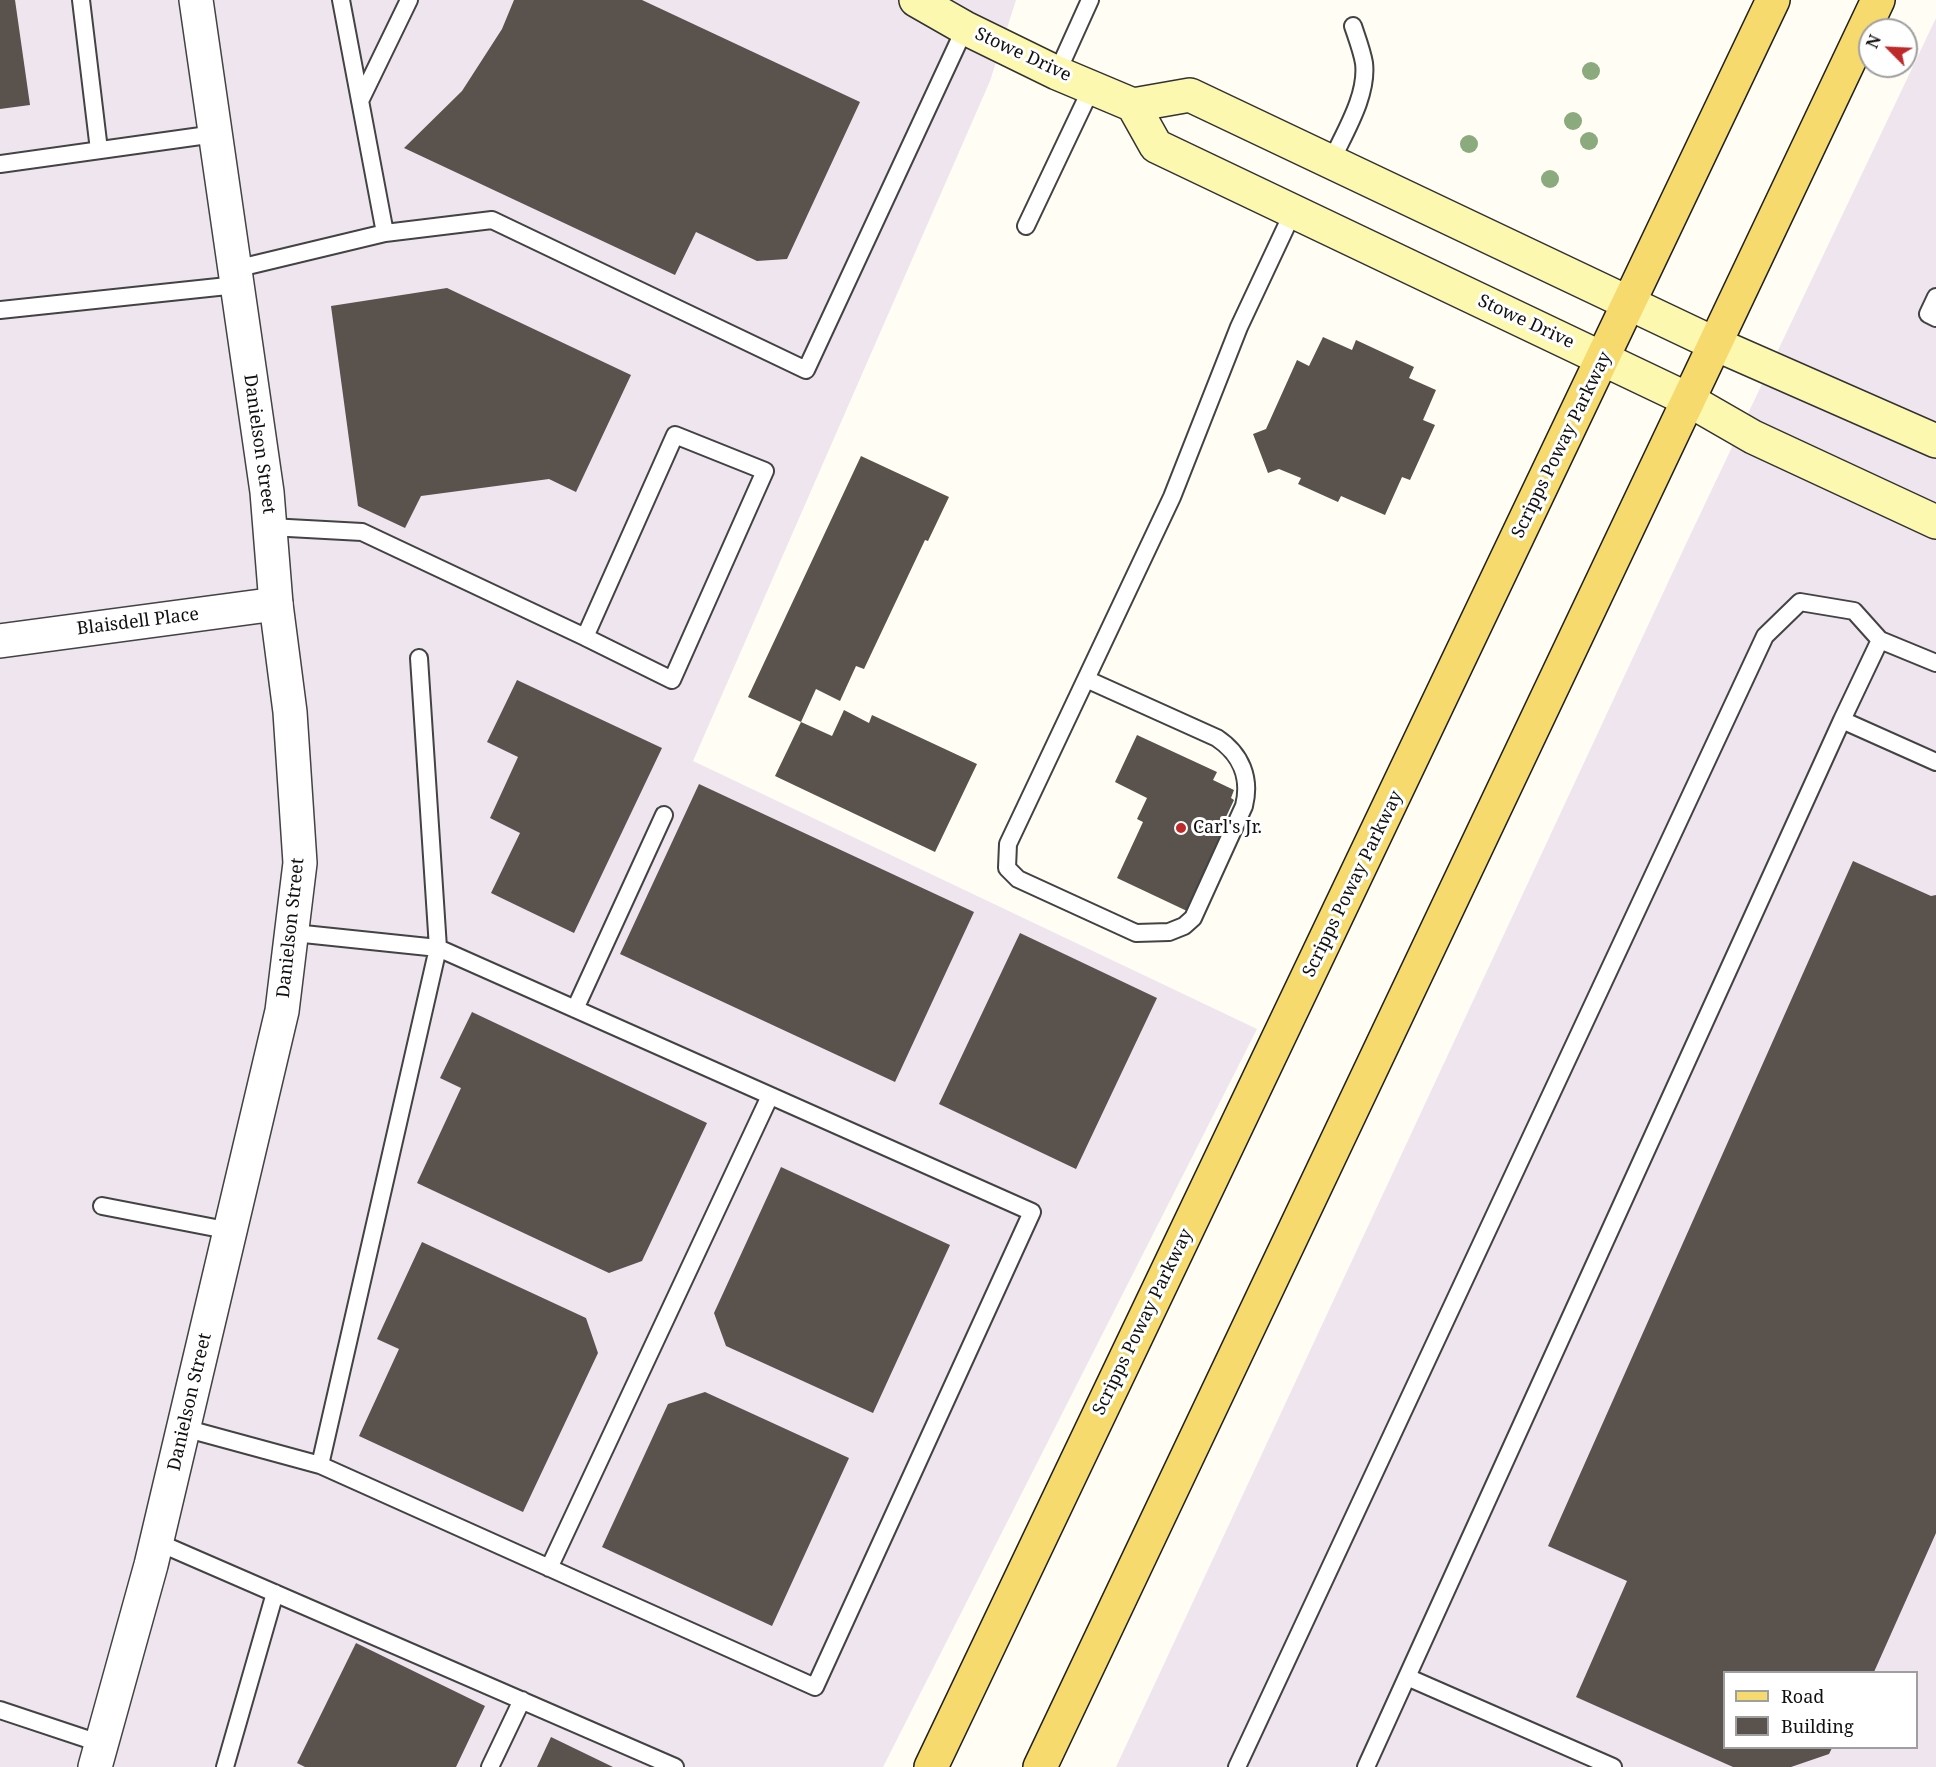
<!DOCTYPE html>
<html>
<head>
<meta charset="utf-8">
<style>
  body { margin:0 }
  #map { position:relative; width:1936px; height:1767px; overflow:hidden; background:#fffdf4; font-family:"Noto Serif",serif }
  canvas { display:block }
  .legend { position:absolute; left:1723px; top:1671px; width:195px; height:78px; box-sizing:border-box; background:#fff; border:2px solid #9f9f9f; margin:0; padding:8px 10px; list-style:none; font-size:18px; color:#101010 }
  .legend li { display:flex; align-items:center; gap:12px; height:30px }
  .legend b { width:30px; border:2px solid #9f9f9f }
  .north { position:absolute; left:1858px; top:18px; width:60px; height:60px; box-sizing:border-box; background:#fff; border:2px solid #9f9f9f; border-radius:50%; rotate:294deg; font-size:16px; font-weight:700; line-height:24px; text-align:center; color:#101010 }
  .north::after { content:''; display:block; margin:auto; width:21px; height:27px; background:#bf292a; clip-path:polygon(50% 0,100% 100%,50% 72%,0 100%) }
</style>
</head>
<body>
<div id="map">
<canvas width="1936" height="1767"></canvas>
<ul class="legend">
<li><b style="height:8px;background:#f6da6d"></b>Road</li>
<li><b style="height:16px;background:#59524d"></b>Building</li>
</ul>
<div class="north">N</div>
</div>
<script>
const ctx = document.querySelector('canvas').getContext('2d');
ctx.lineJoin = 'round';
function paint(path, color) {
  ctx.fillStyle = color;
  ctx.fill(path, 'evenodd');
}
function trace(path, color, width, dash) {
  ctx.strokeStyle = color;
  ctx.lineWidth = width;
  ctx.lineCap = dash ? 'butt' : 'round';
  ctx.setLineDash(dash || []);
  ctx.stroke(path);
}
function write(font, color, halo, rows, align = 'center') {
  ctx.font = font + ' "Noto Serif",serif';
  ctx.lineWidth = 6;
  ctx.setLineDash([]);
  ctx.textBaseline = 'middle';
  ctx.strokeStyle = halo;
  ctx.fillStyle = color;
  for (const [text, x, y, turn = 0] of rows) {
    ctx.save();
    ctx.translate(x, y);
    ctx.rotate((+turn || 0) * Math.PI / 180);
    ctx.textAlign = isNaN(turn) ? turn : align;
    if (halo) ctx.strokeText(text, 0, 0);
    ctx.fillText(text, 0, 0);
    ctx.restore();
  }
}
const industrial = new Path2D(`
  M0,0H1016L990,81L693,761L1257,1029L883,1767H0Z
  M1936,18V1767H1116L1685,546ZM1724,1672H1916V1748H1724Z`);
const building = new Path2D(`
  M0,0H15L30,105L0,109Z
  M514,0H642L860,102L787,259L757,261L696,232L675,275L404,148L462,91L502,29Z
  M447,288L631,375L576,492L549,479L421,496L405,528L358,506L331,306Z
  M1323,337L1352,350L1356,340L1414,367L1409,378L1436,390L1423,420L1435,425L1410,480L1402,477L1385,515L1341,496L1338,502L1298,484L1301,478L1279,469L1268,473L1253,434L1266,429L1297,360L1309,366Z
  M861,456L949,497L928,541L925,540L864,669L856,666L840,701L816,689L801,722L748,697Z
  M517,680L662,748L574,933L491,893L520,833L490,818L518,757L487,742Z
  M844,710L869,723L872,715L977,764L935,852L775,776L801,722L832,736Z
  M1137,735L1217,772L1213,780L1234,790L1231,798L1234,800L1218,834L1222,836L1187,911L1117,878L1143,822L1137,819L1147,798L1115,782Z
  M699,784L974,912L895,1082L620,954Z
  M1853,861L1931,896L1936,895V1533L1874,1672H1724V1748H1832L1829,1754L1791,1767H1733L1576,1697L1627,1581L1548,1546Z
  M1020,933L1157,998L1076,1169L939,1104Z
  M472,1012L707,1123L642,1261L609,1273L417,1183L461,1088L440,1078Z
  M781,1167L950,1245L873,1413L726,1346L714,1313Z
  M422,1242L586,1318L598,1353L523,1512L359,1436L399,1349L377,1339Z
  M705,1392L849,1458L772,1626L602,1547L668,1404Z
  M356,1643L485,1706L456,1767H305L297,1763Z
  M551,1737L613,1767H537Z`);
const service = new Path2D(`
  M81,0L99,150
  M1057,73L1090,0
  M360,101L409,0
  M1331,162C1344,133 1368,96 1364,63C1362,51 1357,38 1353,26
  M0,164L215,134
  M1026,226L1092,87
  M385,233L492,220L806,370L965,28
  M235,269L385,233L341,0
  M1936,297L1928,314L1936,318
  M0,310L237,285
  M270,527L362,532L585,637L675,435L765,471L672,680L585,637
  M1880,640L1842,720L1936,762
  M1086,679L1217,738C1241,754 1251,778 1244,806L1193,918L1184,926L1169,932L1136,933L1018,879L1007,868L1008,844L1172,497L1239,327L1293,212
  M294,933L438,948L419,658
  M575,1009L664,815
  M102,1206L231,1231
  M184,1428L320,1465L438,948L1032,1212L815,1687L320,1465
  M157,1542L675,1767
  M549,1568L770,1096
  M1407,1677L1613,1767
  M0,1710L102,1744
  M225,1767L275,1593
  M490,1767L522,1700
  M1237,1767L1765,636L1800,602L1854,611L1880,640L1936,663
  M1366,1767L1842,720`);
const minor = new Path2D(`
  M0,641L276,604`);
const tertiary = new Path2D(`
  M95,1767L151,1565L282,1011L300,863L290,712L276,604L267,492L196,0`);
const secondary = new Path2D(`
  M916,0L965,28L1057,73L1133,105L1190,95L1713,343L1936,441
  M1133,105L1156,146L1687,399L1753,437L1936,522`);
const primary = new Path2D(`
  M931,1767L1773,0
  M1040,1767L1878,0`);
const trees = [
  [1591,71],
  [1573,121],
  [1589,141],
  [1469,144],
  [1550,179]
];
const markers = [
  [1181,828,6,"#bf292a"]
];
const streetNames = [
  ["Stowe Drive",1023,55,25],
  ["Stowe Drive",1526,322,25],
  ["Danielson Street",259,444,82],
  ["Scripps Poway Parkway",1562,445,-64],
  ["Blaisdell Place",138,622,-7],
  ["Scripps Poway Parkway",1353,884,-64],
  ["Danielson Street",291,928,-84],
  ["Scripps Poway Parkway",1143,1322,-64],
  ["Danielson Street",190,1402,-77]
];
const poiNames = [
  ["Carl's Jr.",1193,828]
];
paint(industrial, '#eee5ee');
paint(building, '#59524d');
trace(service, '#434343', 20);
trace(minor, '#434343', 36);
trace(tertiary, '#434343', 36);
trace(secondary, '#323232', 36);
trace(primary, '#212121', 36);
trace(service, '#fff', 16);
trace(minor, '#fff', 33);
trace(tertiary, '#fff', 33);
trace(secondary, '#fdf8b0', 33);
trace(primary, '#f6da6d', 33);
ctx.fillStyle = '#8bab7f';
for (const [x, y] of trees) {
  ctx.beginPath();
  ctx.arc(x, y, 9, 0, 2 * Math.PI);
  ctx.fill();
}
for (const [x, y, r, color] of markers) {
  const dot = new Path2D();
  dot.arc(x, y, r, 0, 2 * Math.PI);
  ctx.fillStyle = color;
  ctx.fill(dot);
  trace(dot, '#fff', 2);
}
write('18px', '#101010', '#fff', streetNames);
write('18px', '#101010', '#fff', poiNames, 'left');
</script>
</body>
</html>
